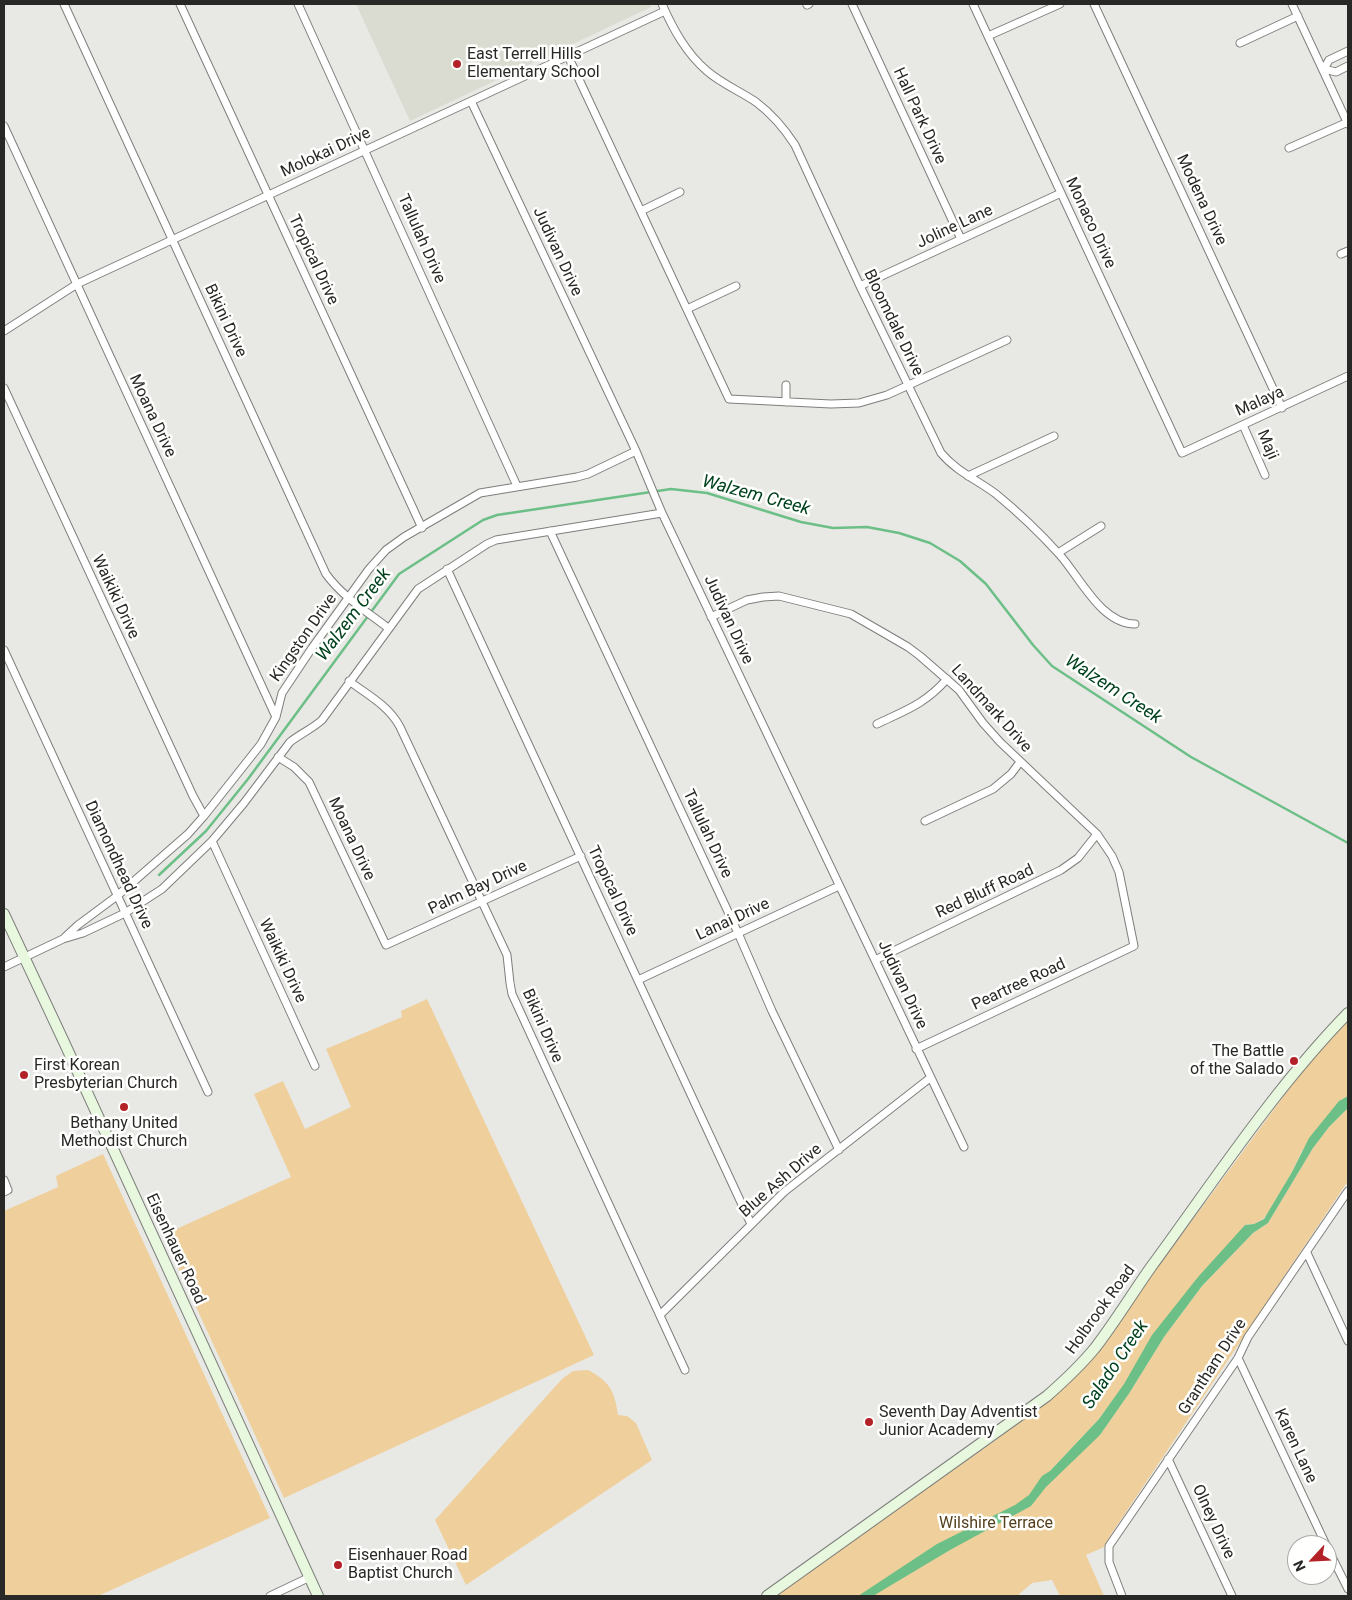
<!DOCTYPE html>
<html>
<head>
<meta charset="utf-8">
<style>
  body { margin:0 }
  #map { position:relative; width:1352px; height:1600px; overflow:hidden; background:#e8e8e5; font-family:Roboto,sans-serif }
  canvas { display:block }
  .frame { position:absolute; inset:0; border:5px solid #282827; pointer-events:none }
  .north { position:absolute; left:1287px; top:1535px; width:50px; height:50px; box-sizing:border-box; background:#fffffe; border:1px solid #a9a9a8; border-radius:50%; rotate:245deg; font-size:14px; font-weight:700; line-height:20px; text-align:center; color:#282827 }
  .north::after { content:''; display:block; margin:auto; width:18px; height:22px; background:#b32226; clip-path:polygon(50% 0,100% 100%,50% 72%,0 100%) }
</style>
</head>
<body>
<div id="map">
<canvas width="1352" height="1600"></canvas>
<div class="frame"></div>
<div class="north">N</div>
</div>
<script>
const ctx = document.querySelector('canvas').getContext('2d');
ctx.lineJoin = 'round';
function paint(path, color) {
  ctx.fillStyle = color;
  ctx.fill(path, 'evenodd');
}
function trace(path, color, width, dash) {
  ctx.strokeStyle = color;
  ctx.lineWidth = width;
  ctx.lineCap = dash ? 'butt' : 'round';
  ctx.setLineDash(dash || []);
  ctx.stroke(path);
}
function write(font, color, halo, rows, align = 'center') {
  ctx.font = font + ' Roboto,sans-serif';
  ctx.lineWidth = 5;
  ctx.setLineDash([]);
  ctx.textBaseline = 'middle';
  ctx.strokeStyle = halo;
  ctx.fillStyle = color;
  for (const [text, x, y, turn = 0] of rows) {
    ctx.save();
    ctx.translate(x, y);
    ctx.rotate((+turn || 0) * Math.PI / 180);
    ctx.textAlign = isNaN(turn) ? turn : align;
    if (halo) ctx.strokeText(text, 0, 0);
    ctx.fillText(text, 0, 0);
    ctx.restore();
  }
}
const built = new Path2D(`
  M356,4H649L651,7L410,121Z`);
const green = new Path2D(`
  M427,999L594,1355L284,1498L163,1235L291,1177L254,1094L283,1081L305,1129L351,1107L326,1049L402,1017L401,1011Z
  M1348,1020V1096L1339,1101L1302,1151L1292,1172L1268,1213L1263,1219L1254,1224L1245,1225L1099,1419L1050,1471L1100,1435L1130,1392L1164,1337L1202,1286L1253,1233L1268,1223L1313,1148L1329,1127L1348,1108V1181L1110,1536L1104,1547L1086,1555L1104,1596H1060L1052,1580L1032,1583L1017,1596H773L996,1440L1059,1389L1105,1339L1291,1086L1317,1054Z
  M103,1154L270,1518L98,1596H4V1211L58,1187L56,1176Z
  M588,1370C609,1381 615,1391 618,1415L627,1416L636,1423L652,1460L466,1585L435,1520L562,1379L573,1371Z`);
const water = new Path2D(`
  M1348,1096V1108L1329,1127L1313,1148L1268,1223L1253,1233L1202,1286L1164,1337L1130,1392L1100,1435L1046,1487L1031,1506L950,1550L873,1596H858L937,1544L1015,1505L1029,1495L1042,1476L1050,1471L1099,1419L1124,1384L1152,1335L1198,1277L1245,1225L1254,1224L1264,1219L1292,1172L1309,1138L1339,1101Z`);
const stream = new Path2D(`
  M159,875L206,831L248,779L399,574L483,520L497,515L671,489L707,493L801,522L833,528L867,527L899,533L930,543L960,561L986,584L1033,645L1052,666L1191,757L1348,843`);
const street = new Path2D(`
  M64,4L326,574C343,597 366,611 388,628
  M180,4L422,528
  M298,4L517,486
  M662,4C673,29 686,53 707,71C722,84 740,91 756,102C772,114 784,128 795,145L860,286L941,453C956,471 977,480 996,494C1018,512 1040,533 1059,554C1080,577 1101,624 1135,624
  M852,4L961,239
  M973,4L1182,453L1348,376
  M1094,4L1282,408
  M1292,4L1348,124
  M807,5L809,4
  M988,36L1060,4
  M1240,43L1298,16
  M1348,51L1329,60L1324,69L1336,72L1348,66
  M568,56L729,399L831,404L859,403L887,395L1007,340
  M471,101L636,451L662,513L964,1147
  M4,126L276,717
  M1289,148L1348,122
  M641,211L680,192
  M1341,254L1348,251
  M860,286L1061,193
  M687,309L736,286
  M4,331L77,284L665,11
  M4,388L193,796L204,816
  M786,402V385
  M1243,425L1265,475
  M968,476L1054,436
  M550,531L738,933L772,1011L839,1150
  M1058,553L1101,526
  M447,569L751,1224
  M711,617L747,600L763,597L779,596L851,614L908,647L920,656L959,690L983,723L1000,742L1097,834L1112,856L1119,872L1134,946L916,1049
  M4,650L208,1092
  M349,681C368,695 389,706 400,727L507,955L510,983L512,994L685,1370
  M877,724C906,710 925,704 947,679
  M278,757L294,767L309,782L386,945L581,856
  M925,821L993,789L1011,774L1020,762
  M212,841L315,1066
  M65,937L78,925L117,896L188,834L204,816L261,744L276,717L282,693L312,648L369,569L386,550L404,537L480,493L577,477L588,474L636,451
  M875,960L1061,870L1078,858L1097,834
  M4,967L63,939L83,933L125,913L162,889L212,841L244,803L290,742C300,734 312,729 322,720L418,589L487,544L496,540L662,513
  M638,980L839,886
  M4,1180L8,1190L4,1192
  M1307,1253L1348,1341
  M660,1315L784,1192L930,1078
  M1238,1358L1326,1545
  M1168,1459L1232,1596
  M1327,1547L1348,1589
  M270,1596L310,1577
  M1122,1596L1109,1562V1546L1238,1358L1248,1337L1348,1191`);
const secondary = new Path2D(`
  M4,914L64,1042L318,1596
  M767,1596L1047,1396C1064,1381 1081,1365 1095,1348C1115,1322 1132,1294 1151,1267C1214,1181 1274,1089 1348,1013`);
const markers = [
  [457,64,5,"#b32226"],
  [1294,1061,5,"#b32226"],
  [24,1075,5,"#b32226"],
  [124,1107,5,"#b32226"],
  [869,1422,5,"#b32226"],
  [338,1565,5,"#b32226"]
];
const poiNames = [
  ["East Terrell Hills",467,55],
  ["Elementary School",467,73],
  ["The Battle",1284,1052,"right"],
  ["of the Salado",1284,1070,"right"],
  ["First Korean",34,1066],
  ["Presbyterian Church",34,1084],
  ["Bethany United",124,1124,"center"],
  ["Methodist Church",124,1142,"center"],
  ["Seventh Day Adventist",879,1413],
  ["Junior Academy",879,1431],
  ["Eisenhauer Road",348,1556],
  ["Baptist Church",348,1574]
];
const streetNames = [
  ["Hall Park Drive",919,116,65],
  ["Molokai Drive",326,153,-25],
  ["Modena Drive",1201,200,65],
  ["Monaco Drive",1090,223,65],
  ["Joline Lane",955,227,-25],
  ["Tallulah Drive",421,239,66],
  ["Judivan Drive",557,252,65],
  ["Tropical Drive",313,260,65],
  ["Bikini Drive",225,321,65],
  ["Bloomdale Drive",893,323,64],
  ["Malaya",1260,402,-24],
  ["Moana Drive",152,416,65],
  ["Maji",1267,445,67],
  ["Waikiki Drive",115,597,65],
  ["Judivan Drive",728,620,65],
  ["Kingston Drive",304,638,-55],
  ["Landmark Drive",991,709,48],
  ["Tallulah Drive",707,834,65],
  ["Moana Drive",351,839,65],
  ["Diamondhead Drive",118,865,65],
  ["Palm Bay Drive",478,888,-25],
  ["Tropical Drive",612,891,65],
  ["Red Bluff Road",985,892,-25],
  ["Lanai Drive",733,920,-25],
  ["Waikiki Drive",282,961,65],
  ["Judivan Drive",902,985,65],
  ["Peartree Road",1019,985,-25],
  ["Bikini Drive",542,1026,66],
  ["Blue Ash Drive",781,1181,-41],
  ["Eisenhauer Road",175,1249,65],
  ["Holbrook Road",1101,1310,-54],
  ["Grantham Drive",1213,1367,-57],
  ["Karen Lane",1295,1446,65],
  ["Olney Drive",1213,1522,65]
];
const parkNames = [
  ["Wilshire Terrace",996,1524]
];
const waterNames = [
  ["Walzem Creek",756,496,15],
  ["Walzem Creek",354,615,-53],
  ["Walzem Creek",1113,690,33],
  ["Salado Creek",1116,1365,-56]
];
paint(built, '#dadcd2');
paint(green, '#efd09c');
paint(water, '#6cbf86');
trace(stream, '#6cbf86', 2.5);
trace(street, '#7e7f7c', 9);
trace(secondary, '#7e7f7c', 12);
trace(street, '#fff', 7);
trace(secondary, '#e8f8de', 10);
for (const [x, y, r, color] of markers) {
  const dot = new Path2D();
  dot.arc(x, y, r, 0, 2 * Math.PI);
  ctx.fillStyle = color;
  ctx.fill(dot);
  trace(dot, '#fffffe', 2);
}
write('16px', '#282827', '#fffffe', poiNames, 'left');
write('16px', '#282827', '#fffffe', streetNames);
write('16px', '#543f1c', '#fffffe', parkNames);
write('italic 18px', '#00421e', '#fffffe', waterNames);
</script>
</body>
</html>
